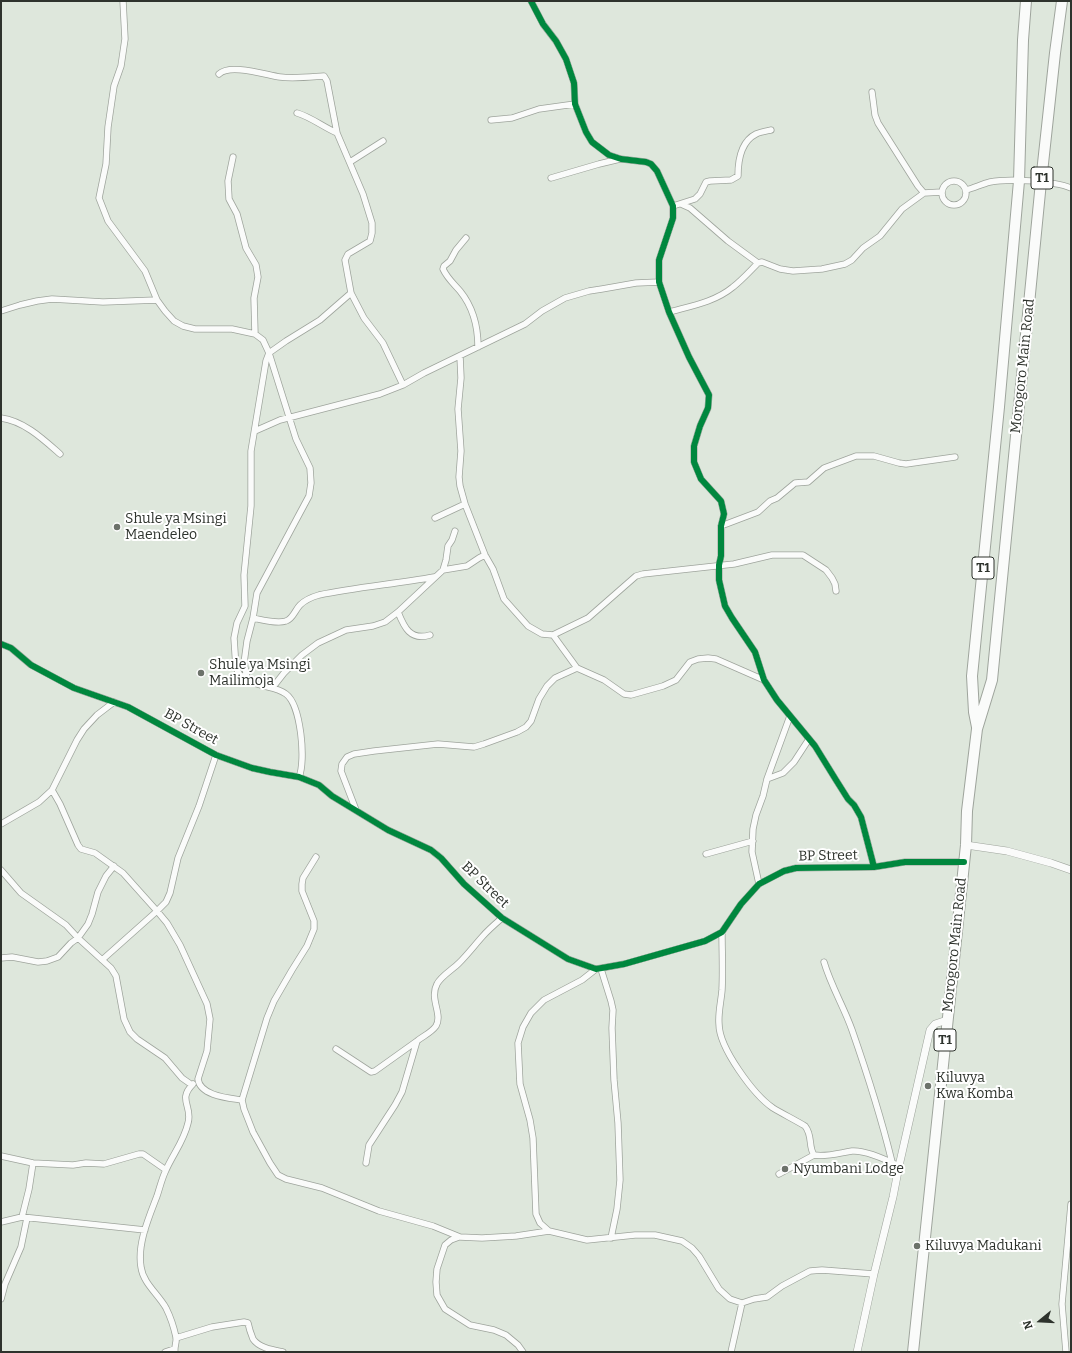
<!DOCTYPE html>
<html>
<head>
<meta charset="utf-8">
<style>
  body { margin:0 }
  #map { position:relative; width:1072px; height:1353px; overflow:hidden; background:#dee7dc; font-family:Bitter,serif }
  canvas { display:block }
  .frame { position:absolute; inset:0; border:2px solid #2e332d; pointer-events:none }
  .north { position:absolute; left:1020px; top:1301px; width:40px; height:40px; -webkit-text-stroke:3px #fff; paint-order:stroke; rotate:252deg; font-size:11px; font-weight:700; line-height:16px; text-align:center; color:#2e332d }
  .north::after { content:''; display:block; margin:auto; width:14px; height:18px; background:#2e332d; clip-path:polygon(50% 0,100% 100%,50% 72%,0 100%) }
</style>
</head>
<body>
<div id="map">
<canvas width="1072" height="1353"></canvas>
<div class="frame"></div>
<div class="north">N</div>
</div>
<script>
const ctx = document.querySelector('canvas').getContext('2d');
ctx.lineJoin = 'round';
function trace(path, color, width, dash) {
  ctx.strokeStyle = color;
  ctx.lineWidth = width;
  ctx.lineCap = dash ? 'butt' : 'round';
  ctx.setLineDash(dash || []);
  ctx.stroke(path);
}
function write(font, color, halo, rows, align = 'center') {
  ctx.font = font + ' Bitter,serif';
  ctx.lineWidth = 4;
  ctx.setLineDash([]);
  ctx.textBaseline = 'middle';
  ctx.strokeStyle = halo;
  ctx.fillStyle = color;
  for (const [text, x, y, turn = 0] of rows) {
    ctx.save();
    ctx.translate(x, y);
    ctx.rotate((+turn || 0) * Math.PI / 180);
    ctx.textAlign = isNaN(turn) ? turn : align;
    if (halo) ctx.strokeText(text, 0, 0);
    ctx.fillText(text, 0, 0);
    ctx.restore();
  }
}
const minor = new Path2D(`
  M123,1L125,39L121,66L114,86L108,127L106,164L99,198L108,221L145,271L157,300L165,311L174,321L183,326L195,329H232L255,334L263,340L269,353L296,439L310,468L311,483L309,496L257,593L253,618L247,641L244,663L247,678C250,680 254,682 257,684C268,688 276,687 286,694C301,705 306,761 299,777
  M531,1L543,24L556,41L566,59L574,83L575,104L586,132L592,142L609,155L621,159L646,162L651,164L657,171L673,206V218L659,260V282L669,312L689,357L709,395L708,408L700,426L694,446V462L701,479L721,501L724,514L721,526V556L719,565V580L725,606L732,618L755,652L764,680L777,700L815,746L836,780L848,799L854,805L861,817L874,867
  M219,74C230,63 266,75 280,77C293,79 310,77 324,76L327,81L337,133L363,194L372,223V233L370,241L348,254L345,260L351,293L364,318L383,343L403,385
  M872,92L875,115L878,123L918,186L924,193
  M297,113C311,117 323,127 337,133
  M491,120L512,118L539,109L575,104
  M233,157L228,181L229,199L237,214L246,248L256,265L258,277L254,298L255,334
  M350,162L383,141
  M551,178L599,164L620,159
  M942 193a12 12 0 1 1 24 0a12 12 0 1 1-24 0Z
  M966,190C974,188 982,184 990,182C1008,178 1054,181 1071,188
  M681,204L690,208L728,241L758,263
  M673,206L695,199L700,194L706,182L710,181L731,180L738,176C738,161 740,142 756,134C760,132 766,131 771,130
  M466,238L456,250L450,261L444,266L443,269C447,278 454,284 460,291C473,307 478,327 478,347
  M1,311L20,305L37,301L52,299L103,302L157,300
  M669,312C691,306 715,302 733,287C742,280 750,271 758,263L762,262L780,269L793,271L822,269L845,264L852,260L863,248L880,236L902,209L924,193L942,192
  M460,356L461,378L458,409L461,451L459,477L460,486L465,504L485,555L493,569L504,599L528,626L542,634L553,635L577,668
  M1,418C24,421 43,439 60,454
  M255,431L280,420L380,394L403,385L424,373L525,324L542,311L565,298L589,291L602,289L636,283L659,282
  M435,518L465,504
  M721,526L758,512L770,501L777,498L795,483L808,482L824,468L856,456H874L899,463L906,464L955,457
  M443,570L446,560L448,546L452,540L455,531
  M398,612C404,627 410,641 430,635
  M253,618C263,620 277,624 286,621C293,619 295,610 300,605C305,600 312,597 319,595C357,587 396,584 434,577
  M553,635L588,618L636,576L643,574L734,564L772,555H803L826,570L832,578L835,584L836,591
  M1,644L11,648L31,665L74,688L128,707L216,755L252,768L270,772L299,777L319,785L332,796L388,830L431,850L441,858L464,884L502,918L568,959L596,969L624,964L705,941L722,932L741,904L759,884L784,871L796,868L874,867L905,862H964
  M247,678L240,675L236,668L234,638L237,623L245,606L244,575L251,506V451L266,361L269,353L286,341L320,320L351,293
  M273,687L284,673L302,655L318,643L346,630L373,626L385,622L398,612L443,570L467,566L479,558L485,555
  M767,779L783,773L794,762L809,739
  M52,790L60,804L78,845L81,849L95,853L123,873L157,911L167,923L180,945L207,1004L210,1019L207,1051L198,1079C200,1096 229,1098 242,1100
  M356,810L341,771L342,764L347,757L354,754L374,751L438,744L474,747L484,744L517,732L526,727L531,721L539,699L547,686L555,678L577,668L604,680L624,694L631,695L663,686L676,680L690,662L698,659L708,658L716,659L764,680
  M1,824L39,802L52,790L77,740L84,729L97,715L114,702
  M706,854L753,841
  M316,857L303,878L302,884V891L314,921V929L307,946L292,970L274,1001L267,1018L242,1100L244,1109L253,1132L270,1163L278,1175L286,1179L322,1188L379,1211L433,1226L460,1237L482,1238L516,1236L549,1231
  M1,870L21,893L66,925L78,938L111,968L116,976L124,1019L130,1032L137,1039L165,1058L182,1078L192,1085
  M759,884L752,852L753,829L756,815L763,796L767,779L790,716
  M722,932C722,951 723,971 722,990C721,1002 718,1013 719,1024C719,1048 754,1095 773,1108C783,1114 795,1120 805,1126C813,1136 808,1146 814,1155C827,1157 839,1153 852,1151C865,1150 887,1160 899,1166
  M1,958L12,957L38,962L47,961L58,957L71,943L78,938L88,924L92,914L98,892L106,876L114,866
  M102,960L157,911L166,902L170,893L178,858L199,806L216,755
  M824,962C831,986 844,1007 852,1030C867,1073 881,1117 892,1162
  M596,969L582,980L544,1000L531,1013L523,1027L518,1043L520,1084L530,1120L533,1138L536,1214L540,1223L549,1231L587,1240L635,1235H655L682,1241L692,1248L699,1256L719,1289L730,1299L742,1303L754,1299L767,1297L782,1286L810,1271L822,1270L874,1274
  M601,969L611,1001L613,1010L612,1028L614,1080L618,1123L620,1180L617,1209L611,1238
  M336,1049L371,1072L375,1071L417,1041
  M1,1156L33,1163L73,1165L86,1163L104,1164L139,1154H143L166,1170
  M366,1163L369,1145L395,1105L402,1092L417,1041C423,1036 431,1033 436,1026C443,1014 429,999 437,984C441,976 452,970 459,963C467,955 474,946 482,937C488,930 495,924 502,918
  M779,1174L814,1155
  M22,1217L29,1189L33,1163
  M1,1222L22,1217L145,1230
  M459,1237L451,1240L445,1245L437,1269L436,1282L437,1295L445,1309L470,1325L494,1330L506,1335L518,1345L523,1352
  M1,1299L5,1284L21,1247L27,1218
  M176,1338L212,1327L244,1322L248,1323C249,1328 251,1334 253,1339C259,1348 273,1350 283,1352
  M165,1352L174,1349
  M175,1352C174,1347 177,1342 176,1337C174,1328 170,1316 166,1308C158,1294 143,1283 141,1267C137,1244 149,1217 157,1196C160,1187 162,1178 166,1170C173,1154 184,1141 188,1123C193,1106 177,1100 193,1084
  M731,1352L742,1303
  M1066,1352L1062,1304L1071,1204`);
const tertiary = new Path2D(`
  M966,845L1007,851L1051,863L1071,870
  M857,1352L874,1274L893,1197L899,1166L930,1030L935,1024L947,1020`);
const trunk = new Path2D(`
  M977,727L974,712L972,676L999,407L1019,181L1023,40L1026,1
  M913,1352L966,845L967,811L977,729L992,680L1041,182L1055,53L1062,1`);
const cycleway = new Path2D(`
  M531,1L543,24L556,41L566,59L574,83L575,104L586,132L592,142L609,155L621,159L646,162L651,164L657,171L673,206V218L659,260V282L669,312L689,357L709,395L708,408L700,426L694,446V462L701,479L721,501L724,514L721,526V556L719,565V580L725,606L732,618L755,652L764,680L777,700L815,746L836,780L848,799L854,805L861,817L874,867
  M1,644L11,648L31,665L74,688L128,707L216,755L252,768L270,772L299,777L319,785L332,796L388,830L431,850L441,858L464,884L502,918L568,959L596,969L624,964L705,941L722,932L741,904L759,884L784,871L796,868L874,867L905,862H964`);
const markers = [
  [117,527,4,"#6c726a"],
  [201,673,4,"#6c726a"],
  [928,1086,4,"#6c726a"],
  [785,1169,4,"#6c726a"],
  [917,1246,4,"#6c726a"]
];
const shields = [
  [1042,178,22],
  [983,568,22],
  [945,1040,22]
];
const shieldNames = [
  ["T1",1042,178],
  ["T1",983,568],
  ["T1",945,1040]
];
const streetNames = [
  ["Morogoro Main Road",1023,366,-84],
  ["BP Street",191,727,29],
  ["BP Street",828,856,-1],
  ["BP Street",485,885,44],
  ["Morogoro Main Road",955,945,-84]
];
const poiNames = [
  ["Shule ya Msingi",125,519],
  ["Maendeleo",125,535],
  ["Shule ya Msingi",209,665],
  ["Mailimoja",209,681],
  ["Kiluvya",936,1078],
  ["Kwa Komba",936,1094],
  ["Nyumbani Lodge",793,1169],
  ["Kiluvya Madukani",925,1246]
];
trace(minor, '#9ea49c', 7);
trace(tertiary, '#9ea49c', 8);
trace(trunk, '#9ea49c', 12);
trace(minor, '#fafbfa', 5.5);
trace(tertiary, '#fafbfa', 7);
trace(trunk, '#fafbfa', 10);
trace(cycleway, '#00873e', 6);
for (const [x, y, r, color] of markers) {
  const dot = new Path2D();
  dot.arc(x, y, r, 0, 2 * Math.PI);
  ctx.fillStyle = color;
  ctx.fill(dot);
  trace(dot, '#fff', 1.5);
}
for (const [x, y, w] of shields) {
  const box = new Path2D();
  box.roundRect(x - w / 2, y - 11, w, 22, 3);
  ctx.fillStyle = '#fff';
  ctx.fill(box);
  trace(box, '#2e332d', 1);
}
write('bold 13px', '#2e332d', null, shieldNames);
write('14px', '#2e332d', '#fff', streetNames);
write('14px', '#2e332d', '#fff', poiNames, 'left');
</script>
</body>
</html>
